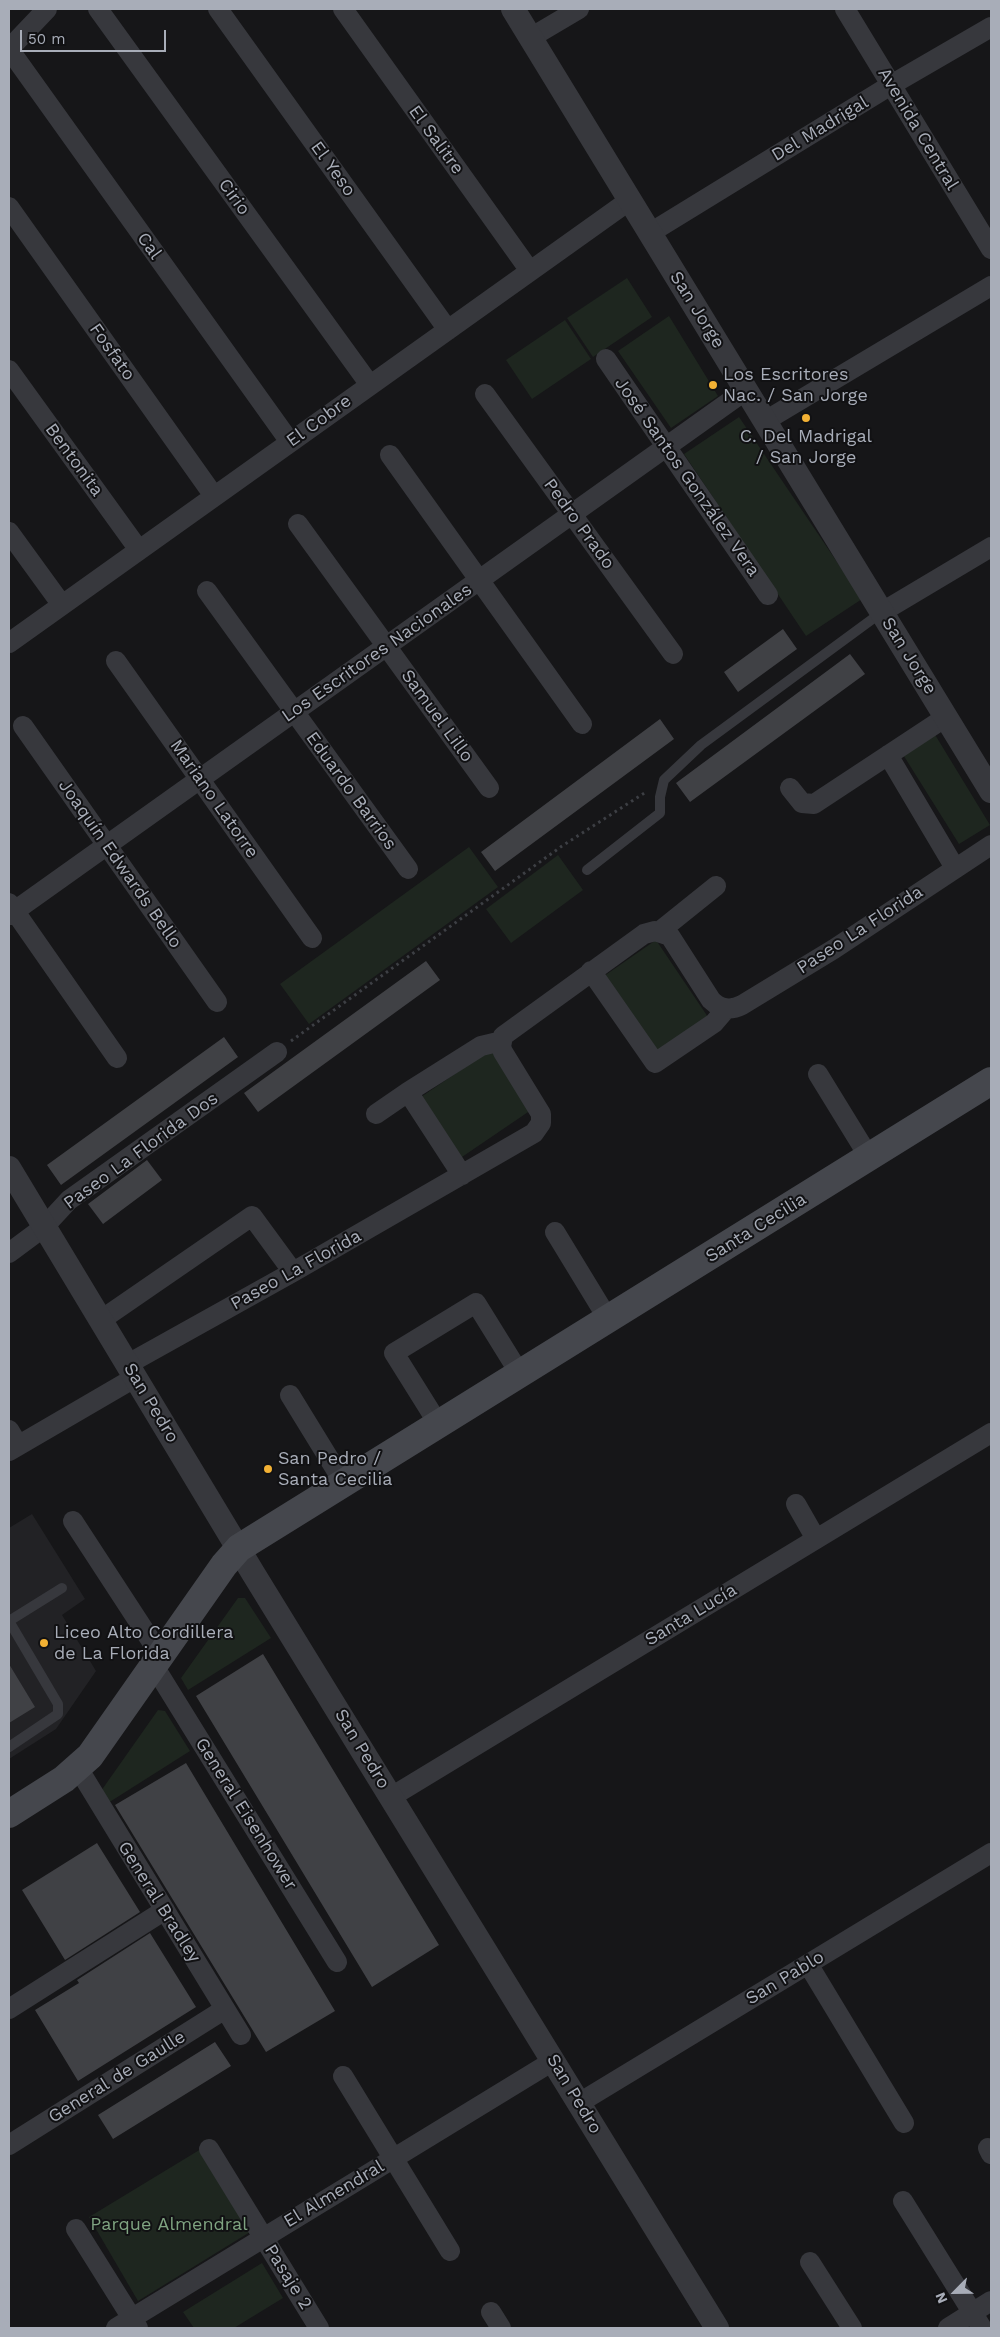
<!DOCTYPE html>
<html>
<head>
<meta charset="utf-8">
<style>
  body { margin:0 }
  #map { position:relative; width:1000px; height:2337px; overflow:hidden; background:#161618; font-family:"Work Sans",sans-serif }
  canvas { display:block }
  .frame { position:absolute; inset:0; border:10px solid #a8adb8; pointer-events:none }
  .north { position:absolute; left:930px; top:2267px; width:50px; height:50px; -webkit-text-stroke:4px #111113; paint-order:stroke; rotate:247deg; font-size:14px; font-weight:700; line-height:20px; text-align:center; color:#a8adb8 }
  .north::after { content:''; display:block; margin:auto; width:18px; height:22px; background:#a8adb8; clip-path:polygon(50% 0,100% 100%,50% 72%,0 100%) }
  .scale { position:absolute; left:20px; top:30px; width:146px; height:22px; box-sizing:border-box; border:2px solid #a8adb8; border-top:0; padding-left:6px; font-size:15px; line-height:18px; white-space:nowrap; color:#a8adb8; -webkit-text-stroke:4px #111113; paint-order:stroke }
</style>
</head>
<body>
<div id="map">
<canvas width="1000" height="2337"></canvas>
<div class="frame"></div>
<div class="north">N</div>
<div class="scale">50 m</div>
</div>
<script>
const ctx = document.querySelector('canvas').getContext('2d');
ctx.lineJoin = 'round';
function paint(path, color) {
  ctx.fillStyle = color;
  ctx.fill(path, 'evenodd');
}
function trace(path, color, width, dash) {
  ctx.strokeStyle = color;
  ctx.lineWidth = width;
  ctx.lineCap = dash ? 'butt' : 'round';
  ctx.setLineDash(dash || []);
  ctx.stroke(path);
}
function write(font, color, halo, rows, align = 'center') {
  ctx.font = font + ' "Work Sans",sans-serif';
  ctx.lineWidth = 4;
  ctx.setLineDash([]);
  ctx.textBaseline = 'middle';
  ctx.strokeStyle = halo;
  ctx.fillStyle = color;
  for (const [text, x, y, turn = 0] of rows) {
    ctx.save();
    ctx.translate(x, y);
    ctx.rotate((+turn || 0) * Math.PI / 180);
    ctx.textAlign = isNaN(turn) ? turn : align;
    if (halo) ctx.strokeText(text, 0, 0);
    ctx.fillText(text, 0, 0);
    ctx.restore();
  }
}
const built = new Path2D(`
  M32,1514L85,1599L62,1615L96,1671L56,1729L9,1759V1528Z`);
const green = new Path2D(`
  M627,278L652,317L593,357L567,318Z
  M669,316L718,396L671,428L618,351Z
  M565,320L591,359L532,399L506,360Z
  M739,417L862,599L806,636L684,454Z
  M934,733L990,825L959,844L902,753Z
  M469,847L498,887L309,1024L280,984Z
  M558,855L583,890L511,943L486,909Z
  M656,940L710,1020L648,1062L594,983Z
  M493,1048L534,1108L459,1159L418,1099Z
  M238,1598H245L271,1638L188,1690L181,1678Z
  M158,1710L165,1711L190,1751L108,1803L101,1791Z
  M201,2149L250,2232L138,2301L89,2217Z
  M262,2263L283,2298L234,2328H194L183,2312Z`);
const building = new Path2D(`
  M783,629L797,649L738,692L724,672Z
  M850,654L865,674L690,802L676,783Z
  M660,719L674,739L495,871L481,852Z
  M426,961L440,980L258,1112L244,1093Z
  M224,1037L238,1057L61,1185L47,1165Z
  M147,1160L162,1180L103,1224L88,1204Z
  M263,1654L439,1945L372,1987L196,1696Z
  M9,1664L35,1707L9,1723Z
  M186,1763L335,2011L266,2052L115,1805Z
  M97,1843L140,1912L65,1960L22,1890Z
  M150,1933L196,2007L78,2081L35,2010L79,1983L77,1980Z
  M215,2042L231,2066L113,2139L98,2115Z`);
const path = new Path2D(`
  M291,1041L562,846L646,792`);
const service = new Path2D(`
  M587,870L660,813V797L664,780L701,745L882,612
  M9,1747L58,1714V1704L9,1621L62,1588`);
const minor = new Path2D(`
  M98,9L370,385
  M218,9L448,330
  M343,9L530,271
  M845,9L991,249
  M530,38L579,9
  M9,49L290,442
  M9,49L47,9
  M9,207L214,496
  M650,233L891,85L991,27
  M606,359L768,595
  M9,370L139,550
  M485,394L673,654
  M765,421L991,286
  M390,455L582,724
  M298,524L489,788
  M9,532L62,605
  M207,591L408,869
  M882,612L991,547
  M9,643L630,200
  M116,661L312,938
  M23,726L217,1002
  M888,755L955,868
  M790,788L802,803L814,804L946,717
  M9,903L117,1058
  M9,915L746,390
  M660,931L716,886
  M591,971L655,1063L714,1023L726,1009
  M818,1074L869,1157
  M376,1114L408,1092
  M462,1175L408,1092L481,1046L502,1041
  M555,1232L608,1319
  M9,1253L44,1227L69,1200L277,1052
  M101,1320L252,1216L293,1272
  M128,1364L293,1272L534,1133L541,1123V1114L503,1052L501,1047L503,1036L644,934L655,931L670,936L711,1000C720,1009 730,1011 742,1005L834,949L991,845
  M290,1395L344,1483
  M439,1425L394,1353L476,1303L520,1374
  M9,1430L18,1445
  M9,1451L136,1377
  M796,1504L816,1539
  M73,1521L161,1656
  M154,1666L337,1962
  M78,1768L241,2035
  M391,1797L991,1433
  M808,1964L904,2123
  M9,2009L165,1910
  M343,2076L450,2251
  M579,2103L991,1853
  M9,2145L225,2009
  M988,2148L991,2154
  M209,2149L319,2328
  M903,2201L982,2328
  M76,2229L138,2328
  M810,2262L852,2328
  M491,2312L501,2328
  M116,2328L553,2061
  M948,2328L991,2301`);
const tertiary = new Path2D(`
  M513,9L991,791
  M9,1168L253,1573L717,2328`);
const secondary = new Path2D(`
  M9,1814L64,1779L90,1756L224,1565L239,1548L991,1081`);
const markers = [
  [713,385,5,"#f2b134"],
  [806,418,5,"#f2b134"],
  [268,1469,5,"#f2b134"],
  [44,1643,5,"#f2b134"]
];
const streetNames = [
  ["Del Madrigal",820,129,-31],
  ["Avenida Central",918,129,59],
  ["El Salitre",436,140,54],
  ["El Yeso",333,169,54],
  ["Cirio",234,197,54],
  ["Cal",149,246,54],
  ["San Jorge",697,310,58],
  ["Fosfato",112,352,55],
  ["El Cobre",319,421,-36],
  ["Bentonita",74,460,54],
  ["José Santos González Vera",687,477,55],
  ["Pedro Prado",579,524,54],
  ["Los Escritores Nacionales",377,653,-35],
  ["San Jorge",909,656,58],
  ["Samuel Lillo",437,716,54],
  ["Eduardo Barrios",351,791,54],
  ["Mariano Latorre",214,799,55],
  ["Joaquín Edwards Bello",120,864,55],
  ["Paseo La Florida",860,930,-33],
  ["Paseo La Florida Dos",141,1151,-36],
  ["Santa Cecilia",756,1228,-32],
  ["Paseo La Florida",296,1270,-29],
  ["San Pedro",151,1403,59],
  ["Santa Lucía",691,1615,-31],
  ["San Pedro",362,1749,59],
  ["General Eisenhower",246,1814,58],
  ["General Bradley",159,1902,58],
  ["San Pablo",785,1978,-31],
  ["General de Gaulle",117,2077,-32],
  ["San Pedro",574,2094,59],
  ["El Almendral",334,2194,-31],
  ["Pasaje 2",288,2277,58]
];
const poiNames = [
  ["Los Escritores",723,375],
  ["Nac. / San Jorge",723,396],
  ["C. Del Madrigal",806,437,"center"],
  ["/ San Jorge",806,458,"center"],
  ["San Pedro /",278,1459],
  ["Santa Cecilia",278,1480],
  ["Liceo Alto Cordillera",54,1633],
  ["de La Florida",54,1654]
];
const parkNames = [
  ["Parque Almendral",169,2225]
];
paint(built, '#222225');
paint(green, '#1e261f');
paint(building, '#404145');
trace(path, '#3d3f44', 3, [2.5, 4]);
trace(service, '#37383d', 10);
trace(minor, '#37383d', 20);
trace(tertiary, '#37383d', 24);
trace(secondary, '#45474d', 28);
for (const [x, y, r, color] of markers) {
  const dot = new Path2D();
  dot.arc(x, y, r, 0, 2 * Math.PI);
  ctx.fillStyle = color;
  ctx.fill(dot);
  trace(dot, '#111113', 2);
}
write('18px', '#a8adb8', '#111113', streetNames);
write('18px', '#a8adb8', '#111113', poiNames, 'left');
write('18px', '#7fa381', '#111113', parkNames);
</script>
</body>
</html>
